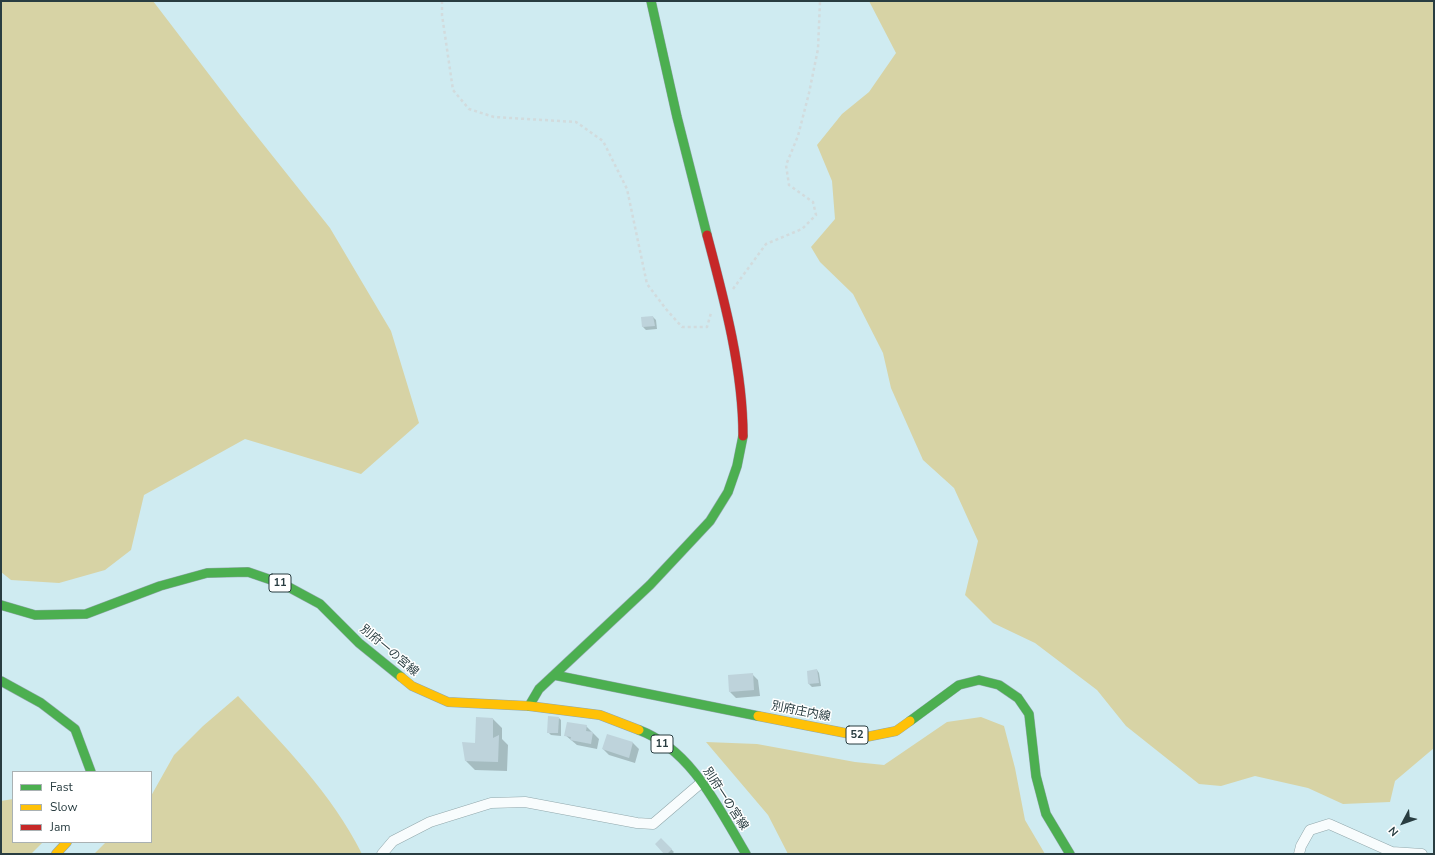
<!DOCTYPE html>
<html>
<head>
<meta charset="utf-8">
<style>
  body { margin:0 }
  #map { position:relative; width:1435px; height:855px; overflow:hidden; background:#cfebf1; font-family:"Nunito Sans",sans-serif }
  canvas { display:block }
  .frame { position:absolute; inset:0; border:2px solid #293d41; pointer-events:none }
  .legend { position:absolute; left:12px; top:771px; width:140px; height:72px; box-sizing:border-box; background:#fff; border:1px solid #a9b1b3; margin:0; padding:5px 7px; list-style:none; font-size:12px; color:#293d41 }
  .legend li { display:flex; align-items:center; gap:8px; height:20px }
  .legend b { width:20px; border:1px solid #a9b1b3 }
  .north { position:absolute; left:1383px; top:803px; width:40px; height:40px; -webkit-text-stroke:3px #fff; paint-order:stroke; rotate:229deg; font-size:11px; font-weight:700; line-height:16px; text-align:center; color:#293d41 }
  .north::after { content:''; display:block; margin:auto; width:14px; height:18px; background:#293d41; clip-path:polygon(50% 0,100% 100%,50% 72%,0 100%) }
</style>
</head>
<body>
<div id="map">
<canvas width="1435" height="855"></canvas>
<div class="frame"></div>
<ul class="legend">
<li><b style="height:5px;background:#4caf50"></b>Fast</li>
<li><b style="height:5px;background:#ffc107"></b>Slow</li>
<li><b style="height:5px;background:#c62828"></b>Jam</li>
</ul>
<div class="north">N</div>
</div>
<script>
const ctx = document.querySelector('canvas').getContext('2d');
ctx.lineJoin = 'round';
function paint(path, color) {
  ctx.fillStyle = color;
  ctx.fill(path, 'evenodd');
}
function trace(path, color, width, dash) {
  ctx.strokeStyle = color;
  ctx.lineWidth = width;
  ctx.lineCap = dash ? 'butt' : 'round';
  ctx.setLineDash(dash || []);
  ctx.stroke(path);
}
function write(font, color, halo, rows, align = 'center') {
  ctx.font = font + ' "Nunito Sans","Noto Sans JP",sans-serif';
  ctx.lineWidth = 3;
  ctx.setLineDash([]);
  ctx.textBaseline = 'middle';
  ctx.strokeStyle = halo;
  ctx.fillStyle = color;
  for (const [text, x, y, turn = 0] of rows) {
    ctx.save();
    ctx.translate(x, y);
    ctx.rotate((+turn || 0) * Math.PI / 180);
    ctx.textAlign = isNaN(turn) ? turn : align;
    if (halo) ctx.strokeText(text, 0, 0);
    ctx.fillText(text, 0, 0);
    ctx.restore();
  }
}
const green = new Path2D(`
  M1,1H153L240,115L330,228L391,331L419,423L361,474L245,439L144,495L131,550L105,570L59,583L11,580L1,572Z
  M869,1H1434V748L1395,781L1390,802L1343,804L1308,788L1255,776L1221,786L1199,784L1126,726L1097,690L1035,643L993,623L965,595L978,541L954,488L923,460L891,388L883,353L853,294L820,262L811,247L835,219L832,181L817,145L842,114L869,92L896,53Z
  M238,696C284,746 331,792 362,854H94L106,842H151V796L174,755L203,726Z
  M981,717L1004,726L1015,768L1025,820L1045,854H788L768,815L706,742L757,744L855,762L884,765L947,722Z
  M13,799V842H43L31,854H1V801Z`);
const shadow = new Path2D(`
  M653,317L656,320L657,329L646,330L643,327L642,318Z
  M817,670L819,673L821,686L812,687L809,684L808,672Z
  M752,674L758,680L760,696L736,698L730,692Z
  M559,718L561,720V736L551,735L548,732Z
  M493,719L502,728V739L508,745L507,771L475,770L466,761Z
  M586,726L599,739L597,749L577,745L565,735Z
  M608,735L633,743L639,749L635,763L609,755L603,749Z
  M661,839L674,852L672,854H666Z`);
const building = new Path2D(`
  M653,316L655,326L642,327L641,317Z
  M817,669L819,683L808,684L807,671Z
  M753,673L754,690L729,692L728,675Z
  M548,716L559,717L558,733H547Z
  M476,717L493,718V738L499,735L498,762L465,761L462,742L475,743Z
  M567,722L587,725L586,731L593,732L591,744L570,740L571,737L564,736Z
  M607,734L633,742L629,758L602,749Z
  M661,838L672,849L667,854H664L655,844Z`);
const path = new Path2D(`
  M442,1V15L453,90L469,109L494,117L576,122L603,141L627,189L647,284L666,309L682,327H707L711,313
  M733,289L766,244L802,229L816,215L813,202L789,185L786,165L798,136L809,93L818,49L820,1`);
const street = new Path2D(`
  M382,854L393,841L430,822L491,803L525,802L637,823L653,824L702,782
  M1299,854L1301,846L1310,830L1329,824L1392,852L1422,854`);
const fast = new Path2D(`
  M651,1L677,117L707,235
  M1,605L35,615L86,614L160,586L207,573L248,572L283,584L320,604L359,643L401,677
  M554,675L650,585L710,521L728,492L737,466L743,436
  M1,681L41,703L75,729L91,772
  M529,706L539,689L554,675L758,716
  M910,721L959,685L979,680L999,685L1018,698L1029,714L1036,776L1046,814L1070,854
  M639,730C692,750 719,809 746,854`);
const slow = new Path2D(`
  M401,677L412,686L448,702L529,706L600,715L639,730
  M758,716L866,737L896,731L910,721
  M56,854L67,842`);
const jam = new Path2D(`
  M707,235C724,299 743,369 743,436`);
const shields = [
  [280,583,22],
  [857,735,22],
  [662,744,22]
];
const shieldNames = [
  ["11",280,583],
  ["52",857,735],
  ["11",662,744]
];
const streetNames = [
  ["別府一の宮線",389,651,40],
  ["別府庄内線",801,712,11],
  ["別府一の宮線",725,799,57]
];
paint(green, '#d7d3a5');
paint(shadow, '#0003');
paint(building, '#bed3db');
trace(street, '#91a7ab', 11);
trace(fast, '#91a7ab', 10);
trace(slow, '#91a7ab', 10);
trace(jam, '#91a7ab', 10);
trace(path, '#d2dbdd', 2.5, [3, 3]);
trace(street, '#f8fcfd', 10);
trace(fast, '#4caf50', 9);
trace(slow, '#ffc107', 9);
trace(jam, '#c62828', 9);
for (const [x, y, w] of shields) {
  const box = new Path2D();
  box.roundRect(x - w / 2, y - 9, w, 18, 3);
  ctx.fillStyle = '#fff';
  ctx.fill(box);
  trace(box, '#293d41', 1);
}
write('bold 11px', '#293d41', null, shieldNames);
write('12px', '#293d41', '#fff', streetNames);
</script>
</body>
</html>
